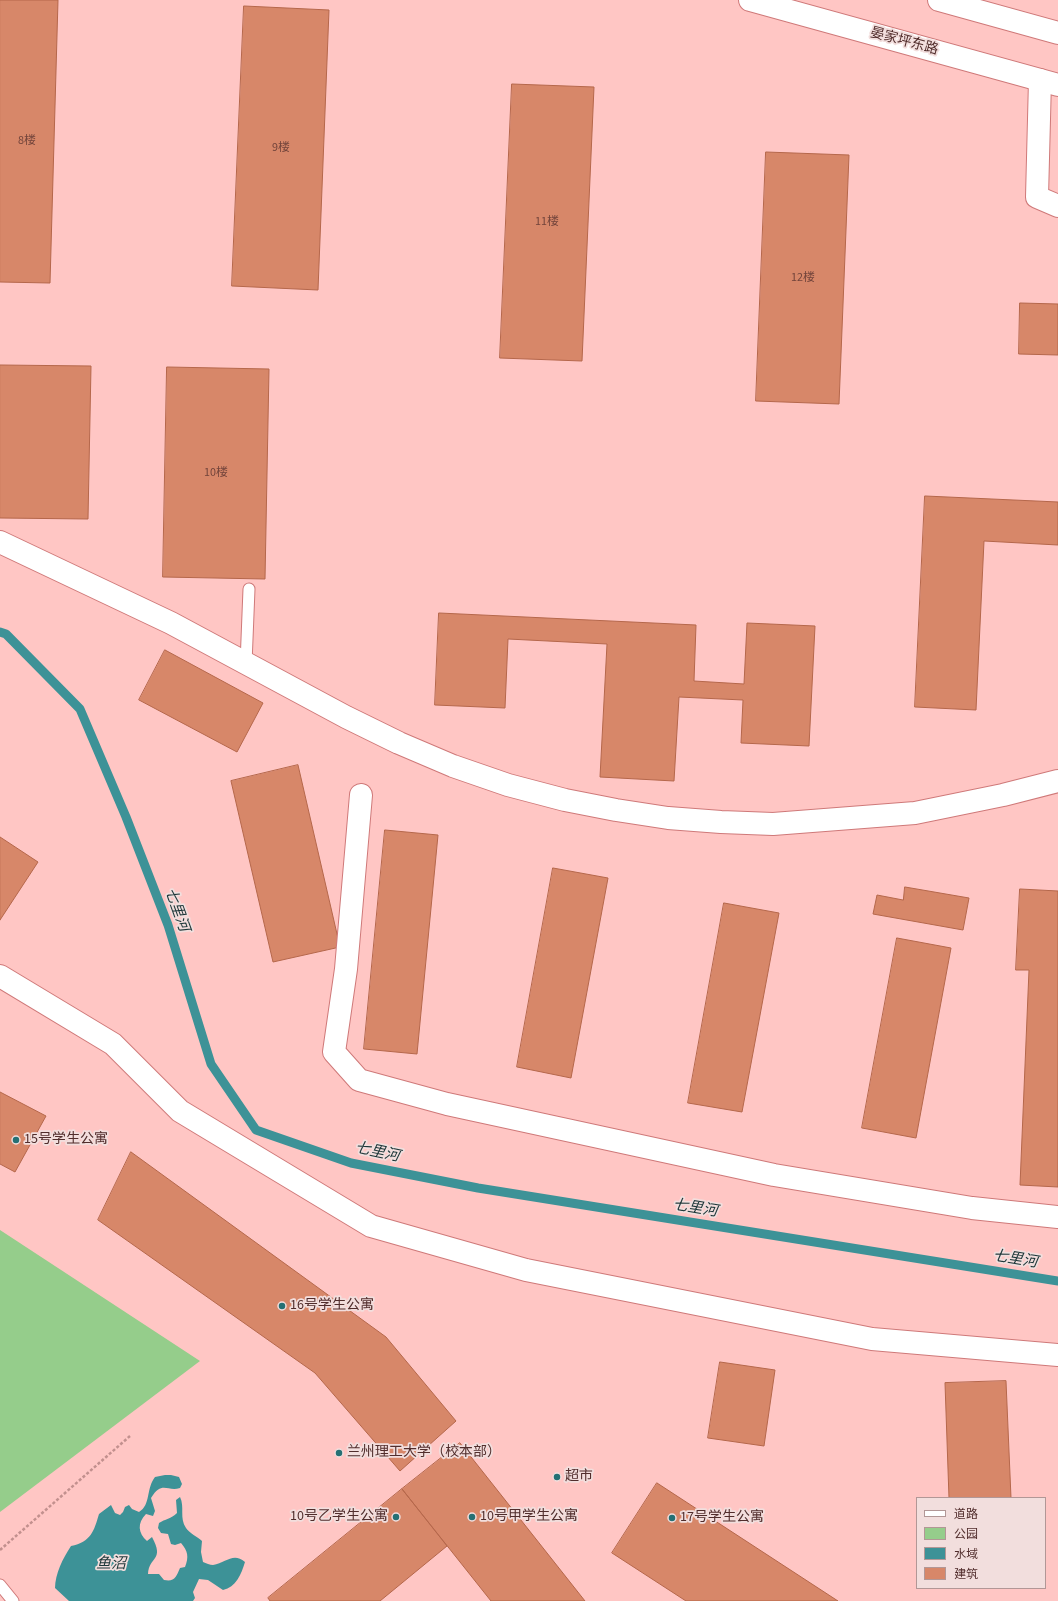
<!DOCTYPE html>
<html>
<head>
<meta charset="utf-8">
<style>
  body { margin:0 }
  #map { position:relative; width:1058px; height:1601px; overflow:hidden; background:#ffc6c4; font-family:"Source Sans 3","Noto Sans SC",sans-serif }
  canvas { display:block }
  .legend { position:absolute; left:916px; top:1497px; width:130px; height:92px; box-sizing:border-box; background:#f2dedd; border:1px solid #b29796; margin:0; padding:5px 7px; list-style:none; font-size:12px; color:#512d2c }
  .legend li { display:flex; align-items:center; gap:8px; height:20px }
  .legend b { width:20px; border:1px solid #b29796 }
</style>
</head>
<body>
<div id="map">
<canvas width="1058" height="1601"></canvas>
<ul class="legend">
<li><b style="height:5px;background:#fff"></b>道路</li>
<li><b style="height:11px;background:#95cd8b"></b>公园</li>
<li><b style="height:11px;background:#3d9297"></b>水域</li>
<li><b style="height:11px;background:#d78769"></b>建筑</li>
</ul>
</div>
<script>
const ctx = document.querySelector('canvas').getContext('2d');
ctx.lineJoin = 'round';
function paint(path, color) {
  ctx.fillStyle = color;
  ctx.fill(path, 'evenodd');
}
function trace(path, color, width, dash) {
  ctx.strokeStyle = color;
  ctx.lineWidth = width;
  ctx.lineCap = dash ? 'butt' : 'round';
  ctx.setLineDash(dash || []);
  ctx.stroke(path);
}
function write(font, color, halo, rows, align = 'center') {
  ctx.font = font + ' "Source Sans 3","Noto Sans SC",sans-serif';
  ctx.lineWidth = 3.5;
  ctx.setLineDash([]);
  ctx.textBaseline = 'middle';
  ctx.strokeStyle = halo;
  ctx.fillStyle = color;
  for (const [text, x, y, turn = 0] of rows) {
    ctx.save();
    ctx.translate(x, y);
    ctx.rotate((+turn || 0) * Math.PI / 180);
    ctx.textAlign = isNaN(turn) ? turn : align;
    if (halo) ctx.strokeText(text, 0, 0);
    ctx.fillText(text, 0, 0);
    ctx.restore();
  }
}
const green = new Path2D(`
  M0,1230L200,1361L0,1512Z`);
const water = new Path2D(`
  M165,1475H171L179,1477L182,1484L180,1488C167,1492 162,1480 151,1498L155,1511L153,1516L146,1514C137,1523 138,1533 147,1541L152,1537C165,1561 149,1556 148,1574H159L164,1580C175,1582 176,1577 180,1568L185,1567C189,1557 188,1551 181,1543L175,1545L171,1544L168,1534L161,1533L158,1528L159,1523C165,1519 171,1519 177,1513L176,1500L180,1497C185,1507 179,1518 186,1528C189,1533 198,1537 202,1541L201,1552L203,1562C206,1563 210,1565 213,1565C226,1563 233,1552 245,1562C241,1575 236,1587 223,1590L208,1580L199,1579L193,1592L195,1598L193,1601H69L55,1588C55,1574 63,1558 71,1546C91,1542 94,1531 99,1514L111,1505L115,1513L120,1515L123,1512L125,1507L129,1505L132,1509L139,1512C151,1505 146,1488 155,1477Z`);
const stream = new Path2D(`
  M0,632L6,634L80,709L126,817L168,925L211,1064L256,1130L351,1163L478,1188L1058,1281`);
const building = new Path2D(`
  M0,0H58L50,283L0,282Z
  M244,6L329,10L318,290L232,286Z
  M512,84L594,87L582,361L500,358Z
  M766,152L849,155L839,404L756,401Z
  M1020,303L1058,304V355L1019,354Z
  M0,365L91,366L88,519L0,518Z
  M167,367L269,369L265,579L163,577Z
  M925,496L1058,502V545L984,541L976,710L915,707Z
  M439,613L696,625L694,681L744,684L747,623L815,626L809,746L741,743L743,700L679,697L674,781L600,777L607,644L508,639L505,708L435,705Z
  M165,650L263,703L237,752L139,700Z
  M298,765L340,947L273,962L231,781Z
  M385,830L438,835L417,1054L364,1049Z
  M0,837L38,862L0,920Z
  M553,868L608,878L571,1078L517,1067Z
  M905,887L969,898L963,930L873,914L877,895L903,900Z
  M1020,889L1058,891V1187L1020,1185L1029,970H1016Z
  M724,903L779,913L742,1112L688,1103Z
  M897,938L951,948L916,1138L862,1128Z
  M0,1092L46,1116L15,1172L0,1164Z
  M131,1152L386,1337L456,1421L400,1471L315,1373L98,1220Z
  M720,1362L775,1370L764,1446L708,1438Z
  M1006,1381L1011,1498H949L945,1383Z
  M460,1443L585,1601H491L402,1489Z
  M657,1483L838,1601H686L612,1553Z
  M402,1489L447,1546L380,1601H270L268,1598Z`);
const path = new Path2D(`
  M0,1550L130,1436`);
const lane = new Path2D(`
  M246,664L249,589
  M0,1585L13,1601`);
const street = new Path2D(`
  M1040,80L1037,197L1058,206
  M0,542L171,623L346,717L399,743L453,766L508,785L565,800L616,810L668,818L721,822L773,824L915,813L1003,795L1058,781
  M361,795L346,969L334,1052L359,1080L447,1104L774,1175L972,1208L1058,1217
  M0,976L113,1044L180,1111L371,1226L526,1270L872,1339L1058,1355`);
const highway = new Path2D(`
  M750,0L1058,85
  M939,0L1058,33`);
const markers = [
  [16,1140,4,"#257074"],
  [282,1306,4,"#257074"],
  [339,1453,4,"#257074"],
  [557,1477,4,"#257074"],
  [396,1517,4,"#257074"],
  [472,1517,4,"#257074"],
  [672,1518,4,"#257074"]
];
const numberNames = [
  ["8楼",27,141],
  ["9楼",281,148],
  ["11楼",547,222],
  ["12楼",803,278],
  ["10楼",216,473]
];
const streetNames = [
  ["晏家坪东路",904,42,15]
];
const poiNames = [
  ["15号学生公寓",24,1140],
  ["16号学生公寓",290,1306],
  ["兰州理工大学（校本部）",347,1453],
  ["超市",565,1477],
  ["10号乙学生公寓",388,1517,"right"],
  ["10号甲学生公寓",480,1517],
  ["17号学生公寓",680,1518]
];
const waterNames = [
  ["七里河",176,910,70],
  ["七里河",377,1153,12],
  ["七里河",695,1209,9],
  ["七里河",1015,1260,9],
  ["鱼沼",111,1565]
];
paint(green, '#95cd8b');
paint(water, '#3d9297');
trace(stream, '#3d9297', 9);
paint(building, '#d78769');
trace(building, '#b5674b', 1);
trace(lane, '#cf7979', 13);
trace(street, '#cf7979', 24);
trace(highway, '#cf7979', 24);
trace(path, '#c2908e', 2.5, [3, 2]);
trace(lane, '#fff', 11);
trace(street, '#fff', 22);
trace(highway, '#fff', 22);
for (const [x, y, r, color] of markers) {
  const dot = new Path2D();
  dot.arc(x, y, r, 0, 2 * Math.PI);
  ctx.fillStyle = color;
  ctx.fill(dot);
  trace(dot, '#f2dedd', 1.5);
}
write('12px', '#72443b', null, numberNames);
write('14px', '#512d2c', '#f2dedd', streetNames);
write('14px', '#512d2c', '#f2dedd', poiNames, 'left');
write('italic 15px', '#1c3638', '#f2dedd', waterNames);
</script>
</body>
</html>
